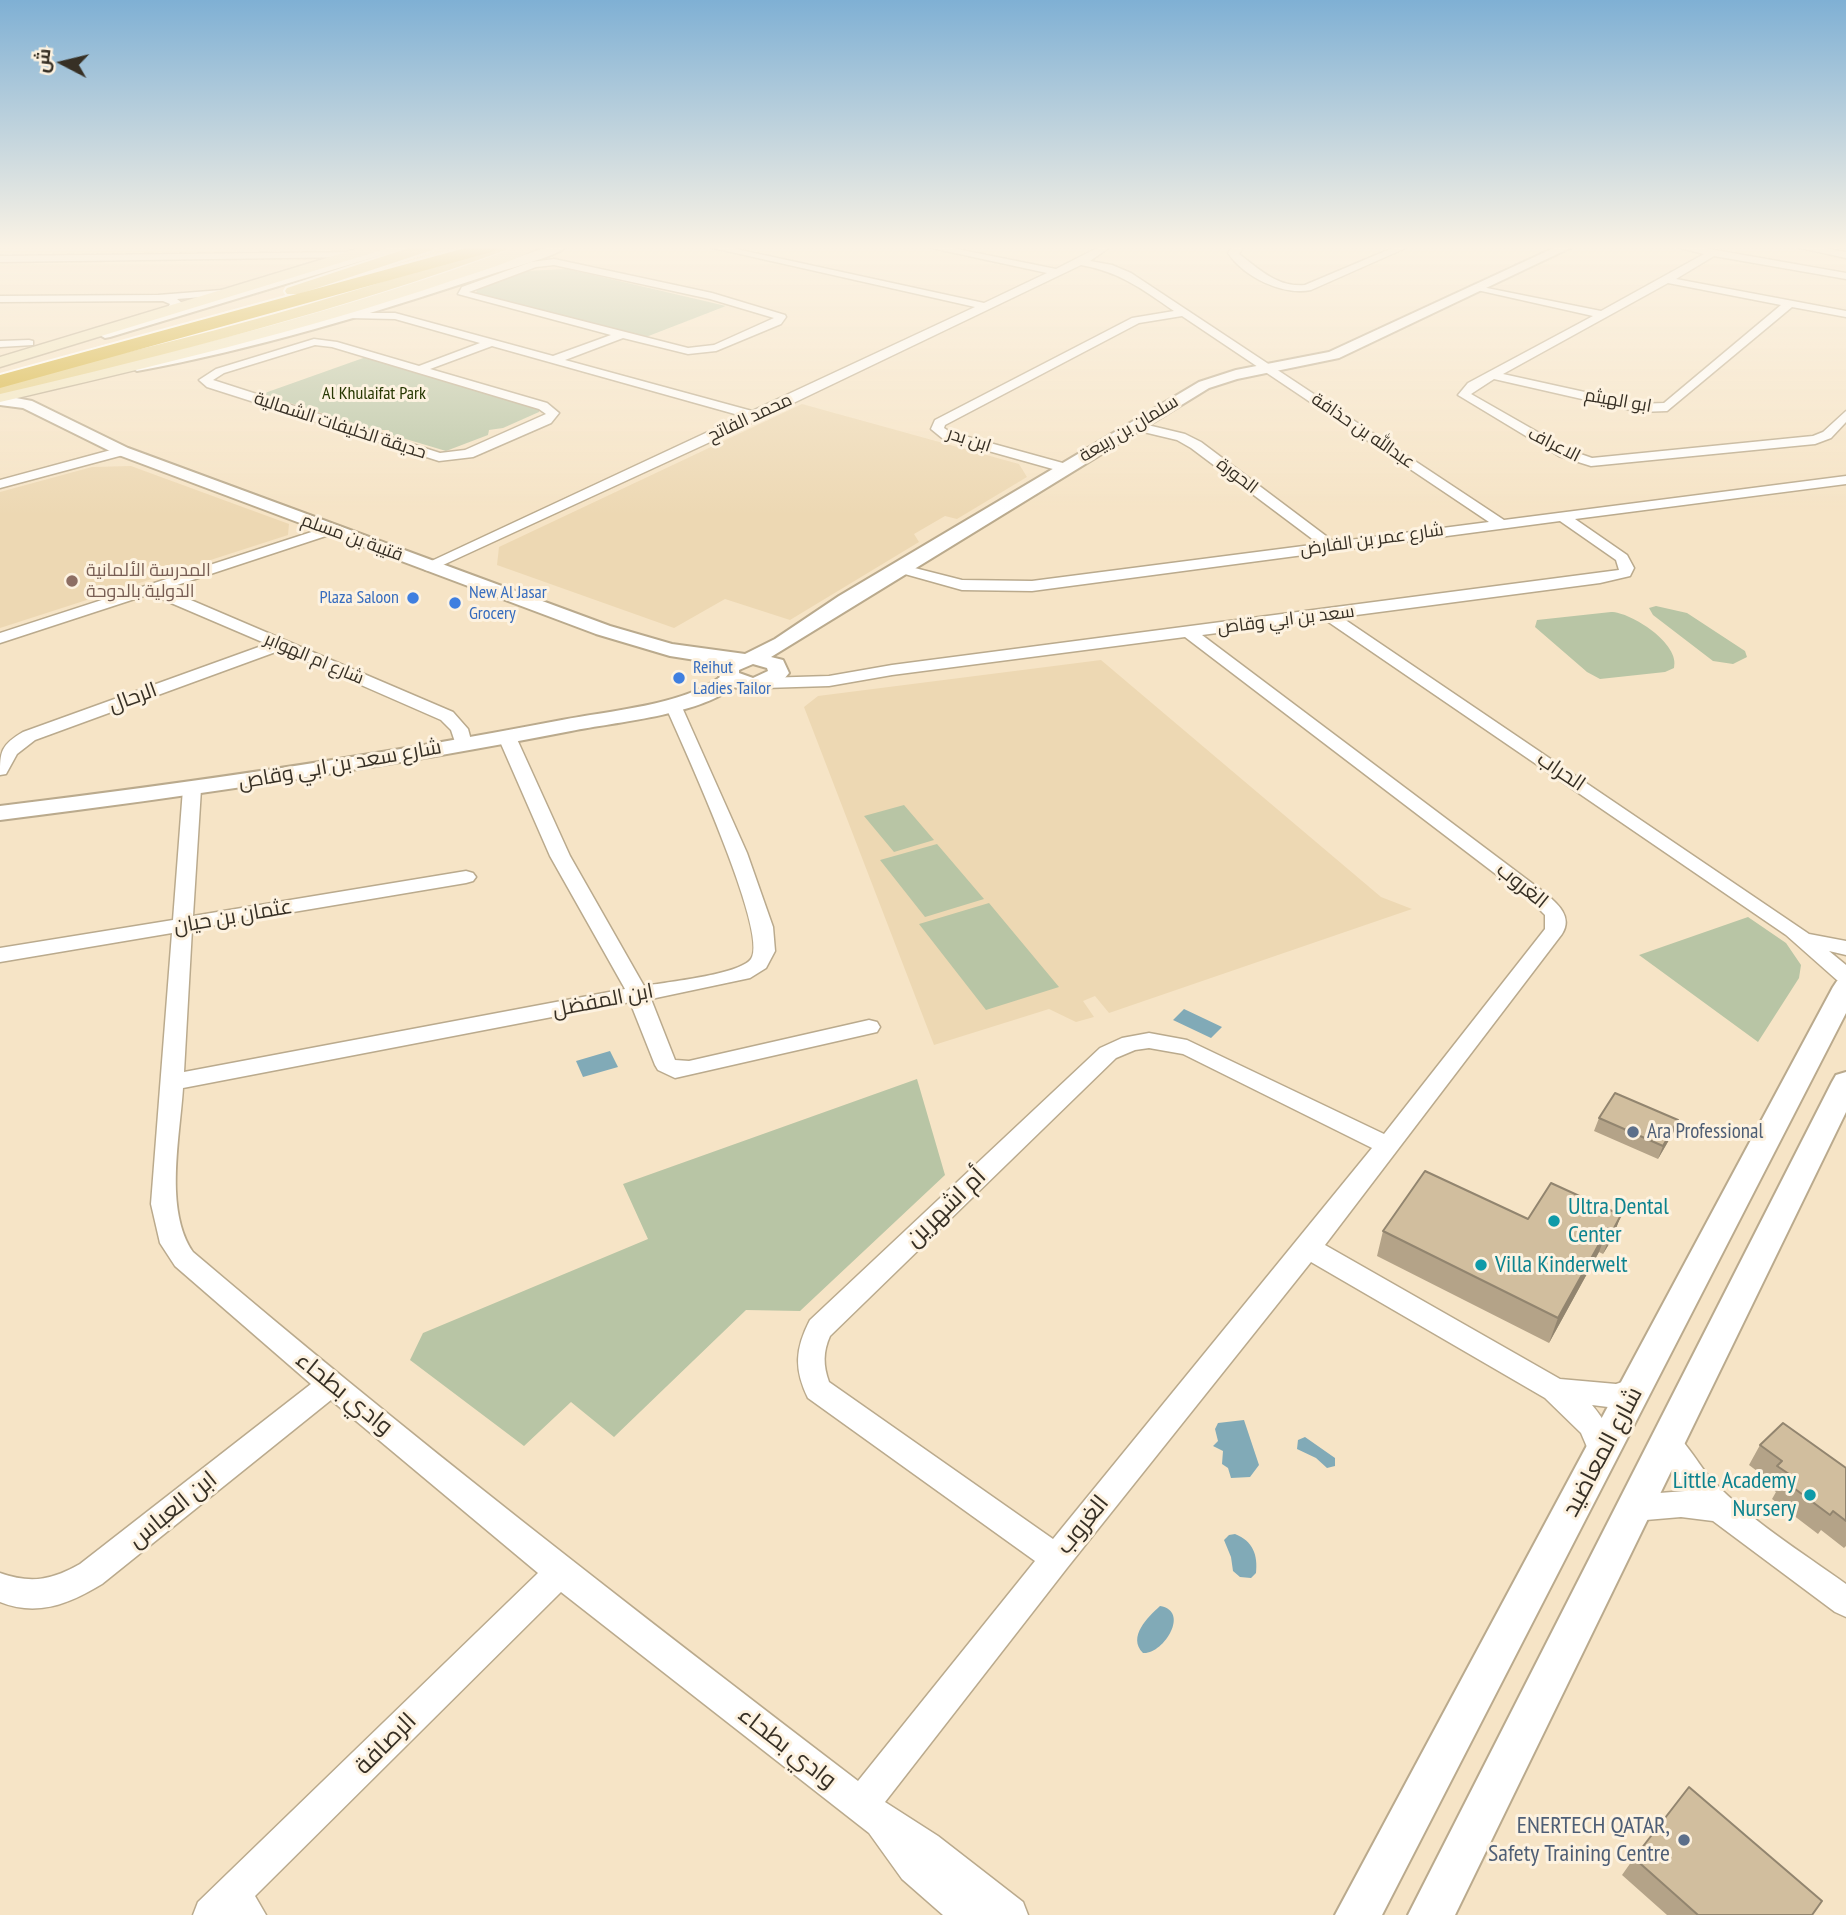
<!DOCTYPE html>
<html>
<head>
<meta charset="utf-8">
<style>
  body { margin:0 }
  #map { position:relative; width:1846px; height:1915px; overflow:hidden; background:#f6e4c6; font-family:"PT Sans Narrow",Cairo,sans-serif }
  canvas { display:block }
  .north { position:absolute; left:28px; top:28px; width:70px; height:70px; -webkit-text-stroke:5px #fdf2e0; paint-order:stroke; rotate:277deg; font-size:19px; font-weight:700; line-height:28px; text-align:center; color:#373025 }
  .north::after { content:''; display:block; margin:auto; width:24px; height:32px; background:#373025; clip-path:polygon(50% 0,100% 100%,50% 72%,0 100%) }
</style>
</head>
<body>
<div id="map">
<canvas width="1846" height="1915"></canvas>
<div class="north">ش</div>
</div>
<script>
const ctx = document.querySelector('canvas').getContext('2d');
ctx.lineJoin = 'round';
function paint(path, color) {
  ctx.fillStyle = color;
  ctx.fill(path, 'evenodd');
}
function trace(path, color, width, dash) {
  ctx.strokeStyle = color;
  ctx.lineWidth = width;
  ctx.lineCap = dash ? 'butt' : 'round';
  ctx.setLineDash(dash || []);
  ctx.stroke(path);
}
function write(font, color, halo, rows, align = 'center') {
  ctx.font = font + ' "PT Sans Narrow",Cairo,sans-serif';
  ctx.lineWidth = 6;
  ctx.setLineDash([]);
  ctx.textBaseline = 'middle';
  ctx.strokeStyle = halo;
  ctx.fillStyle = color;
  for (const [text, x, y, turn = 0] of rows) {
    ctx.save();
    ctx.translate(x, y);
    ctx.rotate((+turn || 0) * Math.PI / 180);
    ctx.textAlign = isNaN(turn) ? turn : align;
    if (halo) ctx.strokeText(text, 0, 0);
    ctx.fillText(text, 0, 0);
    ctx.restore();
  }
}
const built = new Path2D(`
  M802,404L1019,464L1027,477L957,519L945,516L914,534L919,542L790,620L725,599L674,628L497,565L499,547Z
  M131,466L289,524L288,535L0,628V492L92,467Z
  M1101,660L1381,897L1412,909L1109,1013L1095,996L1083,1001L1094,1017L1076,1022L1049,1009L934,1045L804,707L818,696Z`);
const green = new Path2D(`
  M568,269L726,306L646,337L476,294L477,289L525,271Z
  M366,357L540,409L539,412L503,428L489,430L488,435L446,451L389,434V430H375L262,394Z
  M1656,606L1687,613L1745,651L1747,657L1733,664L1713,661L1653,615L1649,608Z
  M1611,612C1631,612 1681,644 1674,668L1665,672L1600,679L1587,672L1535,627L1537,620Z
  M904,805L934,840L894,852L864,816Z
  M937,844L984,899L925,917L880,860Z
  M989,903L1059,987L986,1010L919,924Z
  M1748,917L1786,943L1801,965L1799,978L1758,1042L1639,955Z
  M917,1079L945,1175L800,1311L746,1310L614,1437L571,1402L524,1446L410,1360L423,1333L648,1239L623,1184Z`);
const water = new Path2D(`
  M1184,1009L1222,1027L1211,1038L1173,1020Z
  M610,1051L618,1067L583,1077L576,1061Z
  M1244,1420L1259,1465L1250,1477L1231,1478L1228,1468L1222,1464L1223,1451L1213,1446L1218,1441L1215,1429L1218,1423Z
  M1305,1437L1335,1458V1466L1327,1468L1316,1458L1297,1449L1298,1440Z
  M1235,1534C1253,1541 1258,1555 1256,1573L1251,1578L1240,1577L1233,1571L1231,1557L1224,1540L1229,1535Z
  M1160,1606C1191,1611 1163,1655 1143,1653C1127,1637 1148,1617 1160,1606Z`);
const minor = new Path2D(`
  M709,247H727L984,303L1047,273L927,247H947L1056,269L1099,247H1110L1090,261L1112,265L1131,273L1504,520L1846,476V484L1575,519L1627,555L1634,568L1630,576L1600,583L1341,617L1809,934L1846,941V955L1829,951L1846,965V983L1838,981L1786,935L1324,619L1202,635L1545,893C1558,904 1573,917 1562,934L1325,1245L1560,1379L1616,1384L1635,1378L1645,1382L1649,1390L1645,1398L1616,1408L1592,1405C1604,1419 1612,1434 1617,1452L1613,1461L1603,1465L1593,1461L1581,1433L1545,1398L1311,1262L1067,1568L885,1802L938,1836L1023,1902L1028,1915H943L902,1879L869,1833L561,1592L255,1896L266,1915H193L198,1902L538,1573L331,1400L102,1584C69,1604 37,1617 0,1602V1573C31,1584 52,1580 80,1564L311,1384L175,1266L160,1243L151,1204L172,933L0,962V948L173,920L183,789L186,785L192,784L201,789L193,916L466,871L473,873L476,877L473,881L466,883L192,929L184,1072L625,989L550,856L498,737L507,732L516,737L570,856L644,986C666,982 739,975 751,959C770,934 680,739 665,705L673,700L681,705L747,853L773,927L775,951L766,968L750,978L651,999L675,1060L689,1061L869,1020L877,1022L880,1027L877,1032L675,1078L658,1070L655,1065L630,1002L183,1088C180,1137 164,1210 193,1252C409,1436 633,1609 858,1781L1035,1561L808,1398C794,1369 795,1349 810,1320L1100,1048L1122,1038L1149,1033L1187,1040L1384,1134L1545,929V915L1531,901L1185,637L892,675L829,686L764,688L756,683L764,678L829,676L892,665L1619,570L1616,560L1560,521L1032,591L962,590L894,571L892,568L899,564L962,580L1032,581L1319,544L1191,448L1177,440L1131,429L1129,426L1135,422L1185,434L1201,442L1334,542L1489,522L1182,316L1139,323L945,425L944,428L950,432L1070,465V471H1060L942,438L931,429L935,420L1132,318L1174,311C1142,289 1120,272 1081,265L760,419L430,571L425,570L423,567L425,564L742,416L492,346L430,369L547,403L559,413L551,423L473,457L439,461L207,387L199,380L216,369L314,339L337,342L419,366L480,343L395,319L349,318L348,316L353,313H395L553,356L611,335L458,294L462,287L531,262L554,259L712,293L785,315L786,317L781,324L716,351L688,354L623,338L565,360L752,411L975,307ZM554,265L710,299L774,318L714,345L688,348L469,292L536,267ZM315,345L332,347L539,409L546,414L465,450L440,453L213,380L224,373ZM1149,1048L1183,1054L1372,1148L1053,1539L829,1382C823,1365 823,1352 830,1336L1116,1058L1135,1050Z
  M1233,247H1243L1239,254C1259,269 1278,288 1305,285L1395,247H1408L1311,290C1283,296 1244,277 1228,253Z
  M1676,247H1698L1846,273V279L1714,256L1676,279L1846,311V317L1792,307L1667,411L1639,412L1494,379L1471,394L1569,450L1592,458L1813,436L1823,432L1846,411V422L1831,438L1815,444L1591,466L1559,456L1458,395L1468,383L1593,316L1477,290V286L1601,311L1704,254ZM1668,283L1781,305L1664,403L1639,404L1503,374Z
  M1796,247H1818L1846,252V258Z
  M358,252V256L355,257L0,262V256Z
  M222,290L227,293L226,295L177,299L182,303L172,312L167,309L170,304L163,301L0,302V296L158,295Z
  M29,340L33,341V345L0,347V341Z
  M122,447L128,451L127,454L0,488V480Z
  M330,526L337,530L335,533L165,589L453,712L468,729L472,744L469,748H457L451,730L441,720L281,650L35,740L17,754L6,774L0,775C0,751 1,745 23,732L267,644L150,594L0,643V633Z
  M1666,1429C1684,1435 1698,1465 1712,1480C1751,1521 1800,1551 1846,1584V1617L1835,1612L1713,1521L1681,1517L1634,1521L1623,1517L1619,1508L1623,1499L1634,1495L1685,1491L1652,1441L1656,1432Z`);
const tertiary = new Path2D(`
  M389,247H408L110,337L105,338L98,334L100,331Z
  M548,247H566C553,258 505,269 486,276C371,314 256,349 137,371L130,367L137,363C278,337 412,292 548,247Z
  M1556,247H1572L1339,358L1237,379L1209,388L771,657L783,660L789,673C776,691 753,692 733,687C699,715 616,722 571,731C382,768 191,796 0,820V806C188,783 376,756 562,720C607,711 685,705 720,677L718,674L721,664L670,656L596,634L116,454L23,408L0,405V395L32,401L128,448L610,626L672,644L745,654L775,639L839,596L1199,382L1236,370L1329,352ZM753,664L767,668L768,671L753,678L739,673V670Z
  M1846,978V1013L1382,1915H1335L1833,987L1837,981Z
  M1846,1072V1112L1455,1915H1408L1832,1082L1836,1075Z`);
const secondary = new Path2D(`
  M363,247H384L382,250L0,367V357Z
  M517,247H537C524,259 468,275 448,282C301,332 151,367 0,402V392C175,352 349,310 517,247Z`);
const primary = new Path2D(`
  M412,247H435L432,250L299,294H287L285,291L287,288Z
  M486,247H509L506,250C341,310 172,354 0,394V382C165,345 327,304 486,247Z`);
const motorway = new Path2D(`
  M469,247H498L495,251L0,388V375Z`);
const wall = new Path2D(`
  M1599,1118L1678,1120L1673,1133L1658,1159L1594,1131Z
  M1621,1215L1612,1239L1603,1254L1599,1252L1549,1343L1377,1256L1383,1231L1528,1219Z
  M1760,1445L1846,1468V1546L1844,1548L1821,1530L1818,1534L1772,1499L1776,1492L1766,1485L1769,1480L1749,1465Z
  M1634,1858L1812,1915H1667L1622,1875Z`);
const shadedWall = new Path2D(`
  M1678,1120L1673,1133L1658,1159L1663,1146Z
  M1621,1215L1612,1239L1603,1254L1613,1230Z
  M1608,1228L1599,1252L1549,1343L1558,1318Z`);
const building = new Path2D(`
  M1615,1093L1678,1120L1663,1146L1599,1118Z
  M1425,1171L1528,1219L1551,1183L1621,1215L1613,1230L1608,1228L1558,1318L1383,1231Z
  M1783,1423L1846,1468V1521L1833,1511L1830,1515L1783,1480L1789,1474L1777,1466L1782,1461L1760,1445Z
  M1689,1787L1822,1901L1812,1915H1698L1634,1858Z`);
const markers = [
  [72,581,7,"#8d6e63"],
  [413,598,7,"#3f7fe0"],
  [455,603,7,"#3f7fe0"],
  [679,678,7,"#3f7fe0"],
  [1633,1132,7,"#5c6f8a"],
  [1554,1221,7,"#0f9aa8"],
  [1481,1265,7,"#0f9aa8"],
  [1810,1495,7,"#0f9aa8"],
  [1684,1840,7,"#5c6f8a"]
];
const farParknames = [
  ["Al Khulaifat Park",374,394]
];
const farStreetnames = [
  ["ابو الهيثم",1618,401,10],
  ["محمد الفاتح",750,418,-25],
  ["حديقة الخليفات الشمالية",340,426,18],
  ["سلمان بن ربيعة",1129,429,-31],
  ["عبدالله بن حذافة",1363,431,34],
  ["ابن بدر",969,440,18],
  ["الاعراف",1554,445,27],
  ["الحورة",1237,476,37],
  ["قتيبة بن مسلم",352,538,20],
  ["شارع عمر بن الفارض",1372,540,-8],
  ["سعد بن ابي وقاص",1286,620,-7],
  ["شارع ام الهوابر",314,659,23]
];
const farEducationnames = [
  ["المدرسة الألمانية",86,571],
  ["الدولية بالدوحة",86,592]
];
const farShopnames = [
  ["New Al Jasar",469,593],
  ["Grocery",469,614],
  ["Plaza Saloon",399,598,"right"],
  ["Reihut",693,668],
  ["Ladies Tailor",693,689]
];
const streetNames = [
  ["الرحال",133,698,-20],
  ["شارع سعد بن ابي وقاص",340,765,-10],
  ["الحراب",1561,772,34],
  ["الغروب",1522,886,39],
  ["عثمان بن حيان",233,917,-10],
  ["ابن المفضل",603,1001,-11]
];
const serviceNames = [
  ["Ara Professional",1647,1132]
];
const nearCulturenames = [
  ["Ultra Dental",1568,1207],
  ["Center",1568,1235],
  ["Villa Kinderwelt",1495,1265],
  ["Little Academy",1796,1481,"right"],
  ["Nursery",1796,1509,"right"]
];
const nearStreetnames = [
  ["أم اشهرين",946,1208,-44],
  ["وادي بطحاء",344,1394,39],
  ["شارع المعاضيد",1603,1452,-62],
  ["ابن العباس",173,1510,-39],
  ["الغروب",1083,1525,-51],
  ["الرصافة",386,1744,-45],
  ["وادي بطحاء",787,1748,38]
];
const nearServicenames = [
  ["ENERTECH QATAR,",1670,1826],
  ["Safety Training Centre",1670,1854]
];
paint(built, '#edd8b3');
paint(green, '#b8c5a5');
paint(water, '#81aab7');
trace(minor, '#baaa8d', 3);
trace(tertiary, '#baaa8d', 4);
trace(secondary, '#baaa8d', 3);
trace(primary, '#fff', 4);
trace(motorway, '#fff', 4);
paint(minor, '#fff');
paint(tertiary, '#fff');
paint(secondary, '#f2e7c1');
paint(primary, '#e5cf83');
paint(motorway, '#d3af30');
paint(wall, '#b4a388');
paint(shadedWall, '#92856f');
paint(building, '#d1be9e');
trace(building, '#92856f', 2);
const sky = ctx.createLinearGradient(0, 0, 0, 515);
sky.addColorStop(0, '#7fb0d4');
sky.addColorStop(0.48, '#fbf3e5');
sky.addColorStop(1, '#fbf3e500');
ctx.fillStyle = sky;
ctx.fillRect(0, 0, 1846, 515);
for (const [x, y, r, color] of markers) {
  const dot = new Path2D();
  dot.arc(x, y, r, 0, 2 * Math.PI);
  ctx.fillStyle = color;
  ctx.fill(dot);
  trace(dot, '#fdf2e0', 2.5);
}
write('18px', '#273802', '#fdf2e0', farParknames);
write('18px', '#373025', '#fdf2e0', farStreetnames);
write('18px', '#785e54', '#fdf2e0', farEducationnames, 'left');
write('18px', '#366cbe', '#fdf2e0', farShopnames, 'left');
write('21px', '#373025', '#fdf2e0', streetNames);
write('21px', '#4e5e75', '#fdf2e0', serviceNames, 'left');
write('24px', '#0d838f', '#fdf2e0', nearCulturenames, 'left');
write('24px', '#373025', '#fdf2e0', nearStreetnames);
write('24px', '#4e5e75', '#fdf2e0', nearServicenames, 'right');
</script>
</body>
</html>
